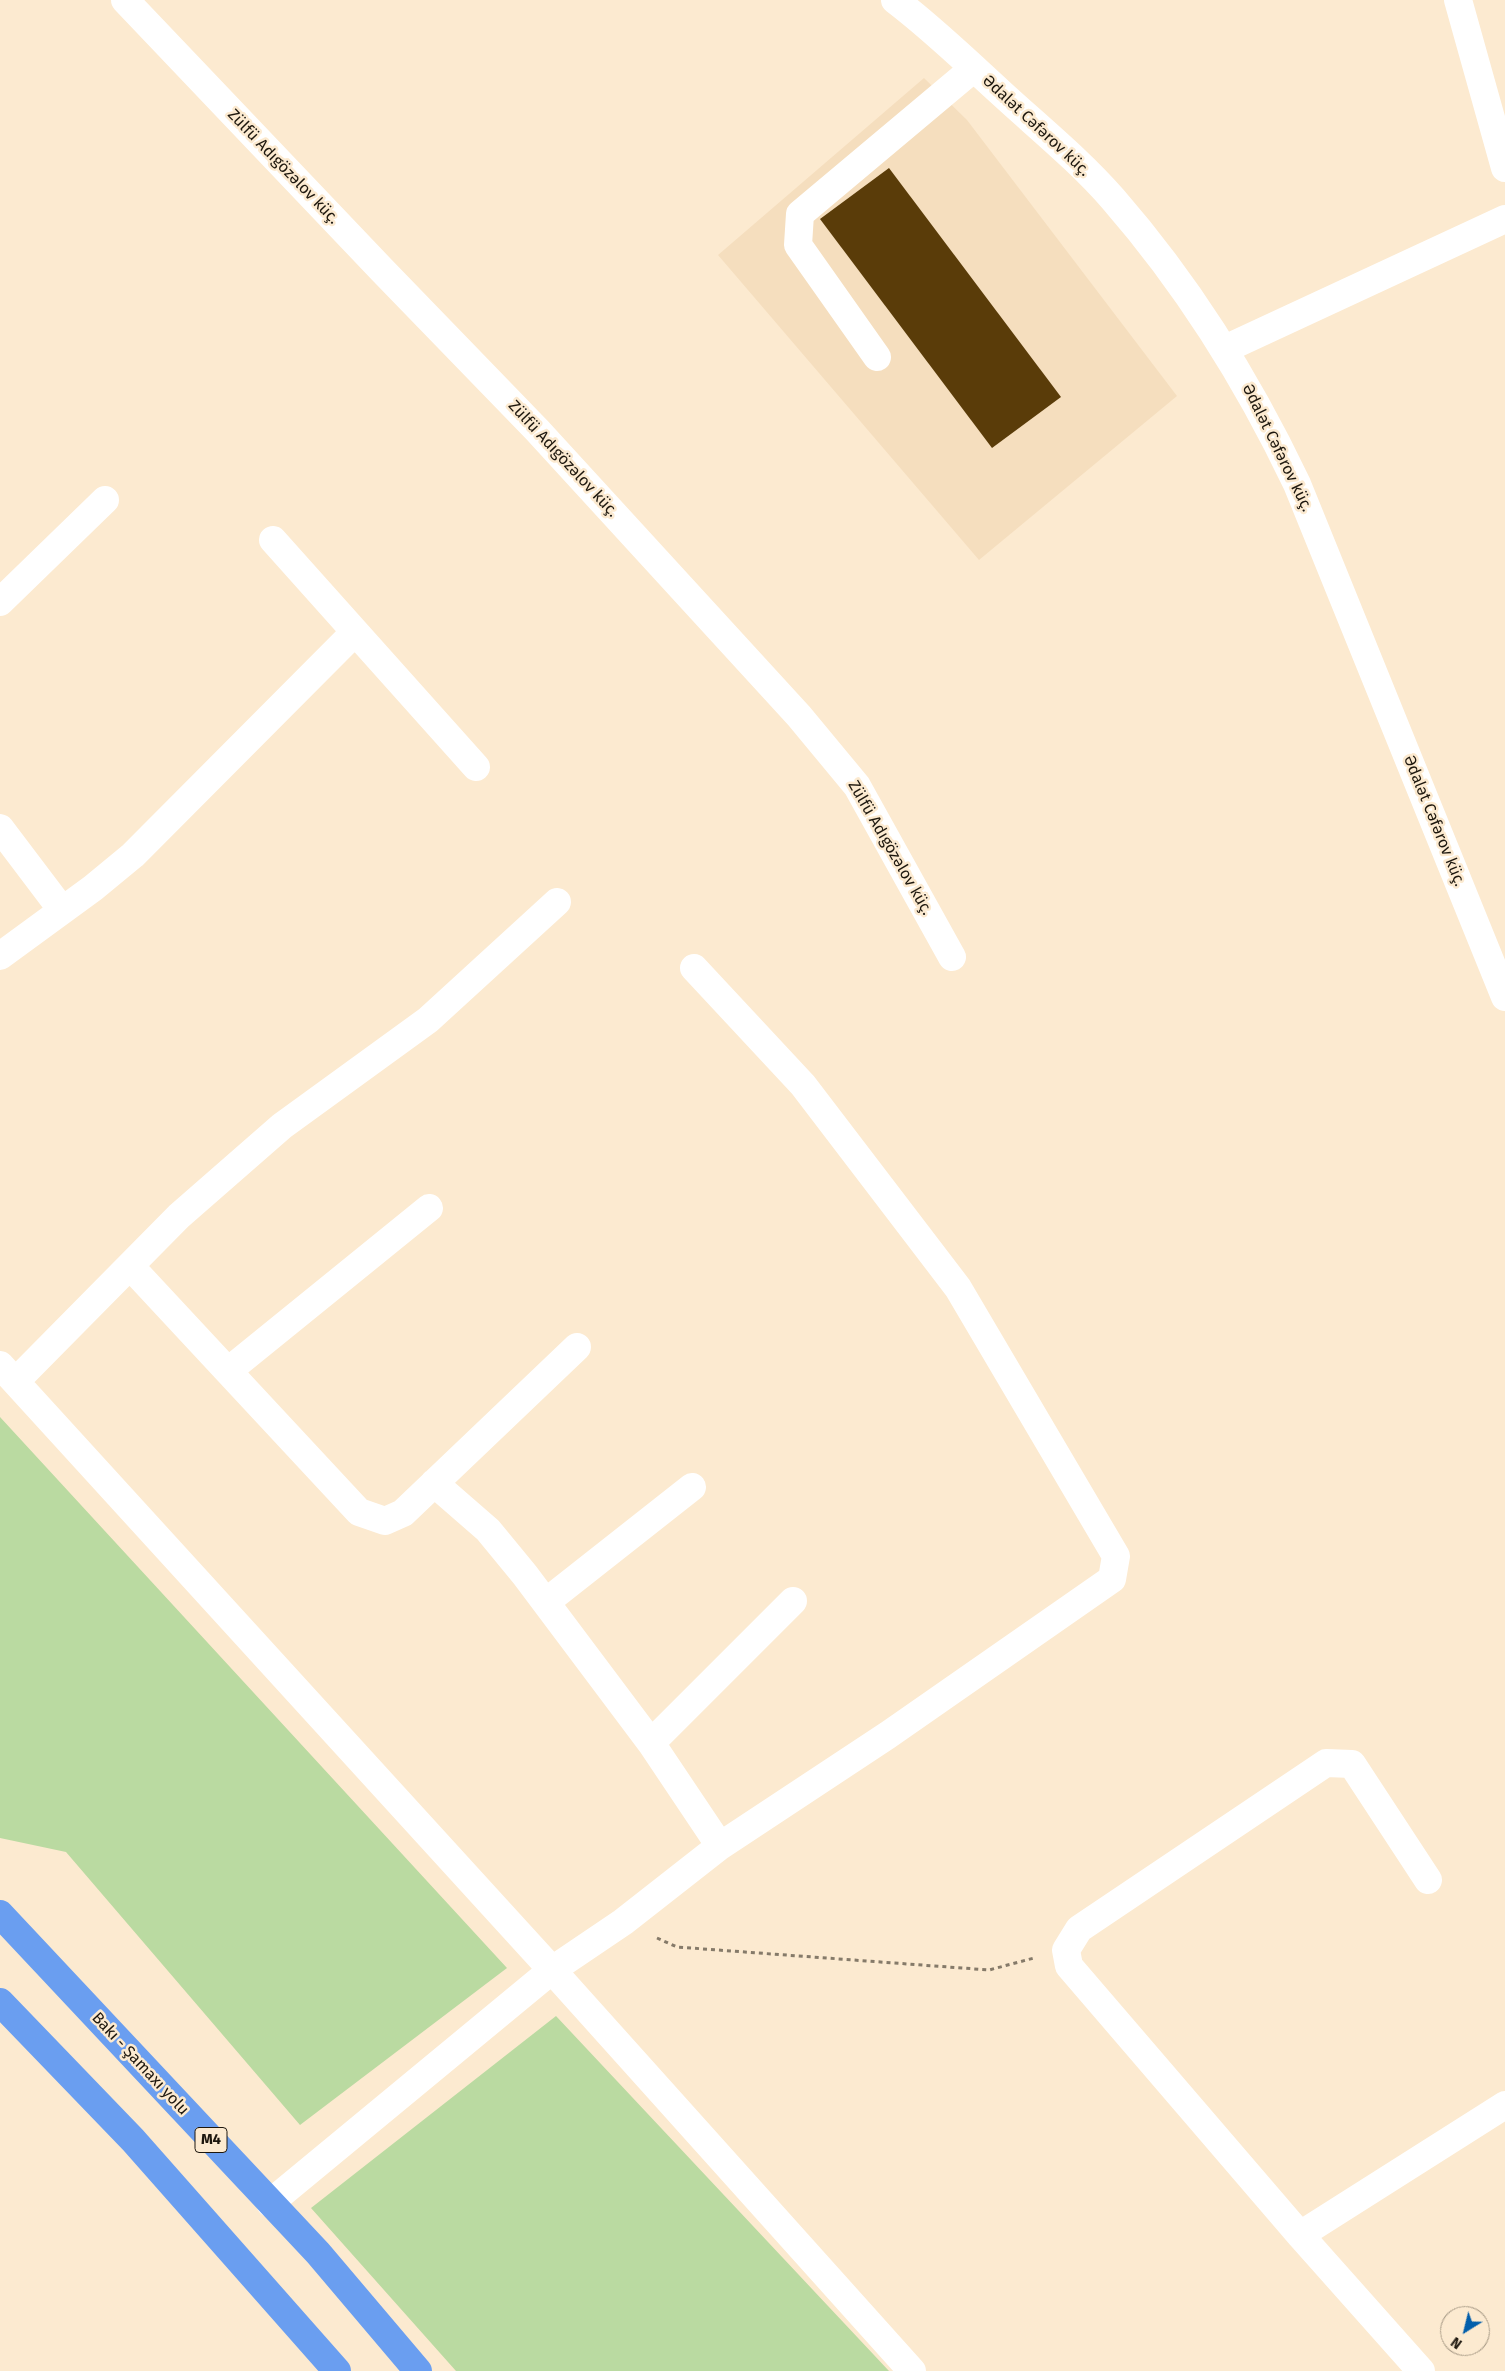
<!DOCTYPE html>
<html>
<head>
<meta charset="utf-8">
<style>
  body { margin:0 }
  #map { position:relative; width:1505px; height:2371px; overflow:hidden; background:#fcead0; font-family:"Fira Sans",sans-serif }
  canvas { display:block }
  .north { position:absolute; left:1440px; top:2306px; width:50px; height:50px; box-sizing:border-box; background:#fcead0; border:1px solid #a39682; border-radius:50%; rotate:216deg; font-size:14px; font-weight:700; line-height:20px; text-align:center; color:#1d170e }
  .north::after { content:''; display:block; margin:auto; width:18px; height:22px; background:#025eab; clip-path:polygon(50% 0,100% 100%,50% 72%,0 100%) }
</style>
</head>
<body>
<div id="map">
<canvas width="1505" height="2371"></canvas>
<div class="north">N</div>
</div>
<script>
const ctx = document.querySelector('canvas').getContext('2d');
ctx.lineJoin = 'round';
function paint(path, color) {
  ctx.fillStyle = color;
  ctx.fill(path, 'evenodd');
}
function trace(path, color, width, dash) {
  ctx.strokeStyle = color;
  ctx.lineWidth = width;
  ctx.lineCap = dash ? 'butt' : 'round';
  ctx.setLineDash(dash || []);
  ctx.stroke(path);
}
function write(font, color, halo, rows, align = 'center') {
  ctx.font = font + ' "Fira Sans",sans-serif';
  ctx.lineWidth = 5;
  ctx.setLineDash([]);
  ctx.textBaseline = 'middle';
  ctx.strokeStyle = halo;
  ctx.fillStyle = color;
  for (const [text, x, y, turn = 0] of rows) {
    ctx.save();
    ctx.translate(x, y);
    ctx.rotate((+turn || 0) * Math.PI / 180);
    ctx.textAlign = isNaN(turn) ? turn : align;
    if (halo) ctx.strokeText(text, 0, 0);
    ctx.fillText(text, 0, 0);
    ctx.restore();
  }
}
const built = new Path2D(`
  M924,78L967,120L1177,396L979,560L718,255Z`);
const green = new Path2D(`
  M0,1417L507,1968L300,2125L66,1852L0,1838Z
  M556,2016L889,2371H456L311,2208Z`);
const building = new Path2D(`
  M889,168L1061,397L992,448L820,219Z`);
const path = new Path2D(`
  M657,1938L677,1947L989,1970L1034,1958`);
const minor = new Path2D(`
  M125,0L382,270L537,430L799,716L857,786L952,957
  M895,0C932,28 966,61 1000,92C1038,127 1079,160 1113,199C1188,285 1248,381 1297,484L1505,997
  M1458,0L1505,168
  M1225,349L1505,219
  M877,357L798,245L800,214L974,68
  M273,540L476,767
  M0,602L105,500
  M0,828L62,910
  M0,956L93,888L133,855L354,633
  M131,1267L359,1512L385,1521L403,1513L577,1347
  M0,1365L552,1970L912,2371
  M228,1371L429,1208
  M16,1381L179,1216L282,1126L428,1020L557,902
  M434,1483L488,1530L525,1575L651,1743L720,1846
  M546,1602L692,1487
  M651,1743L793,1601
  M270,2203L552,1970L623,1922L720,1846L888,1735L1112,1579L1116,1556L958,1288L803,1085L694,968
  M1300,2235L1505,2105
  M1421,2371L1300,2235L1069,1966L1066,1950L1079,1929L1326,1763L1352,1764L1428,1880`);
const highway = new Path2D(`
  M0,1914L318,2253L418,2371
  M0,2002L133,2140L337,2371`);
const shields = [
  [211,2140,32]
];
const shieldNames = [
  ["M4",211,2140]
];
const streetNames = [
  ["Ədalət Cəfərov küç.",1036,126,43],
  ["Zülfü Adıgözəlov küç.",283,167,46],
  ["Ədalət Cəfərov küç.",1277,448,64],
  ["Zülfü Adıgözəlov küç.",563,459,47],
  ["Ədalət Cəfərov küç.",1434,821,68],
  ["Zülfü Adıgözəlov küç.",890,848,60],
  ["Bakı - Şamaxı yolu",140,2064,47]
];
paint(built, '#f5debe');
paint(green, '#badaa1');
paint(building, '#5a3c09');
trace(path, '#857a69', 3, [4, 4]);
trace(minor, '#fff', 28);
trace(highway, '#6a9ef0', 28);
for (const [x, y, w] of shields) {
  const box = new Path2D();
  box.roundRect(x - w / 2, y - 12.5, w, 25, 4);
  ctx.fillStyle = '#fcead0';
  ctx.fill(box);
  trace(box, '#1d170e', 1);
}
write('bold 15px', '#1d170e', null, shieldNames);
write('16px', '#1d170e', '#fcead0', streetNames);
</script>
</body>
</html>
